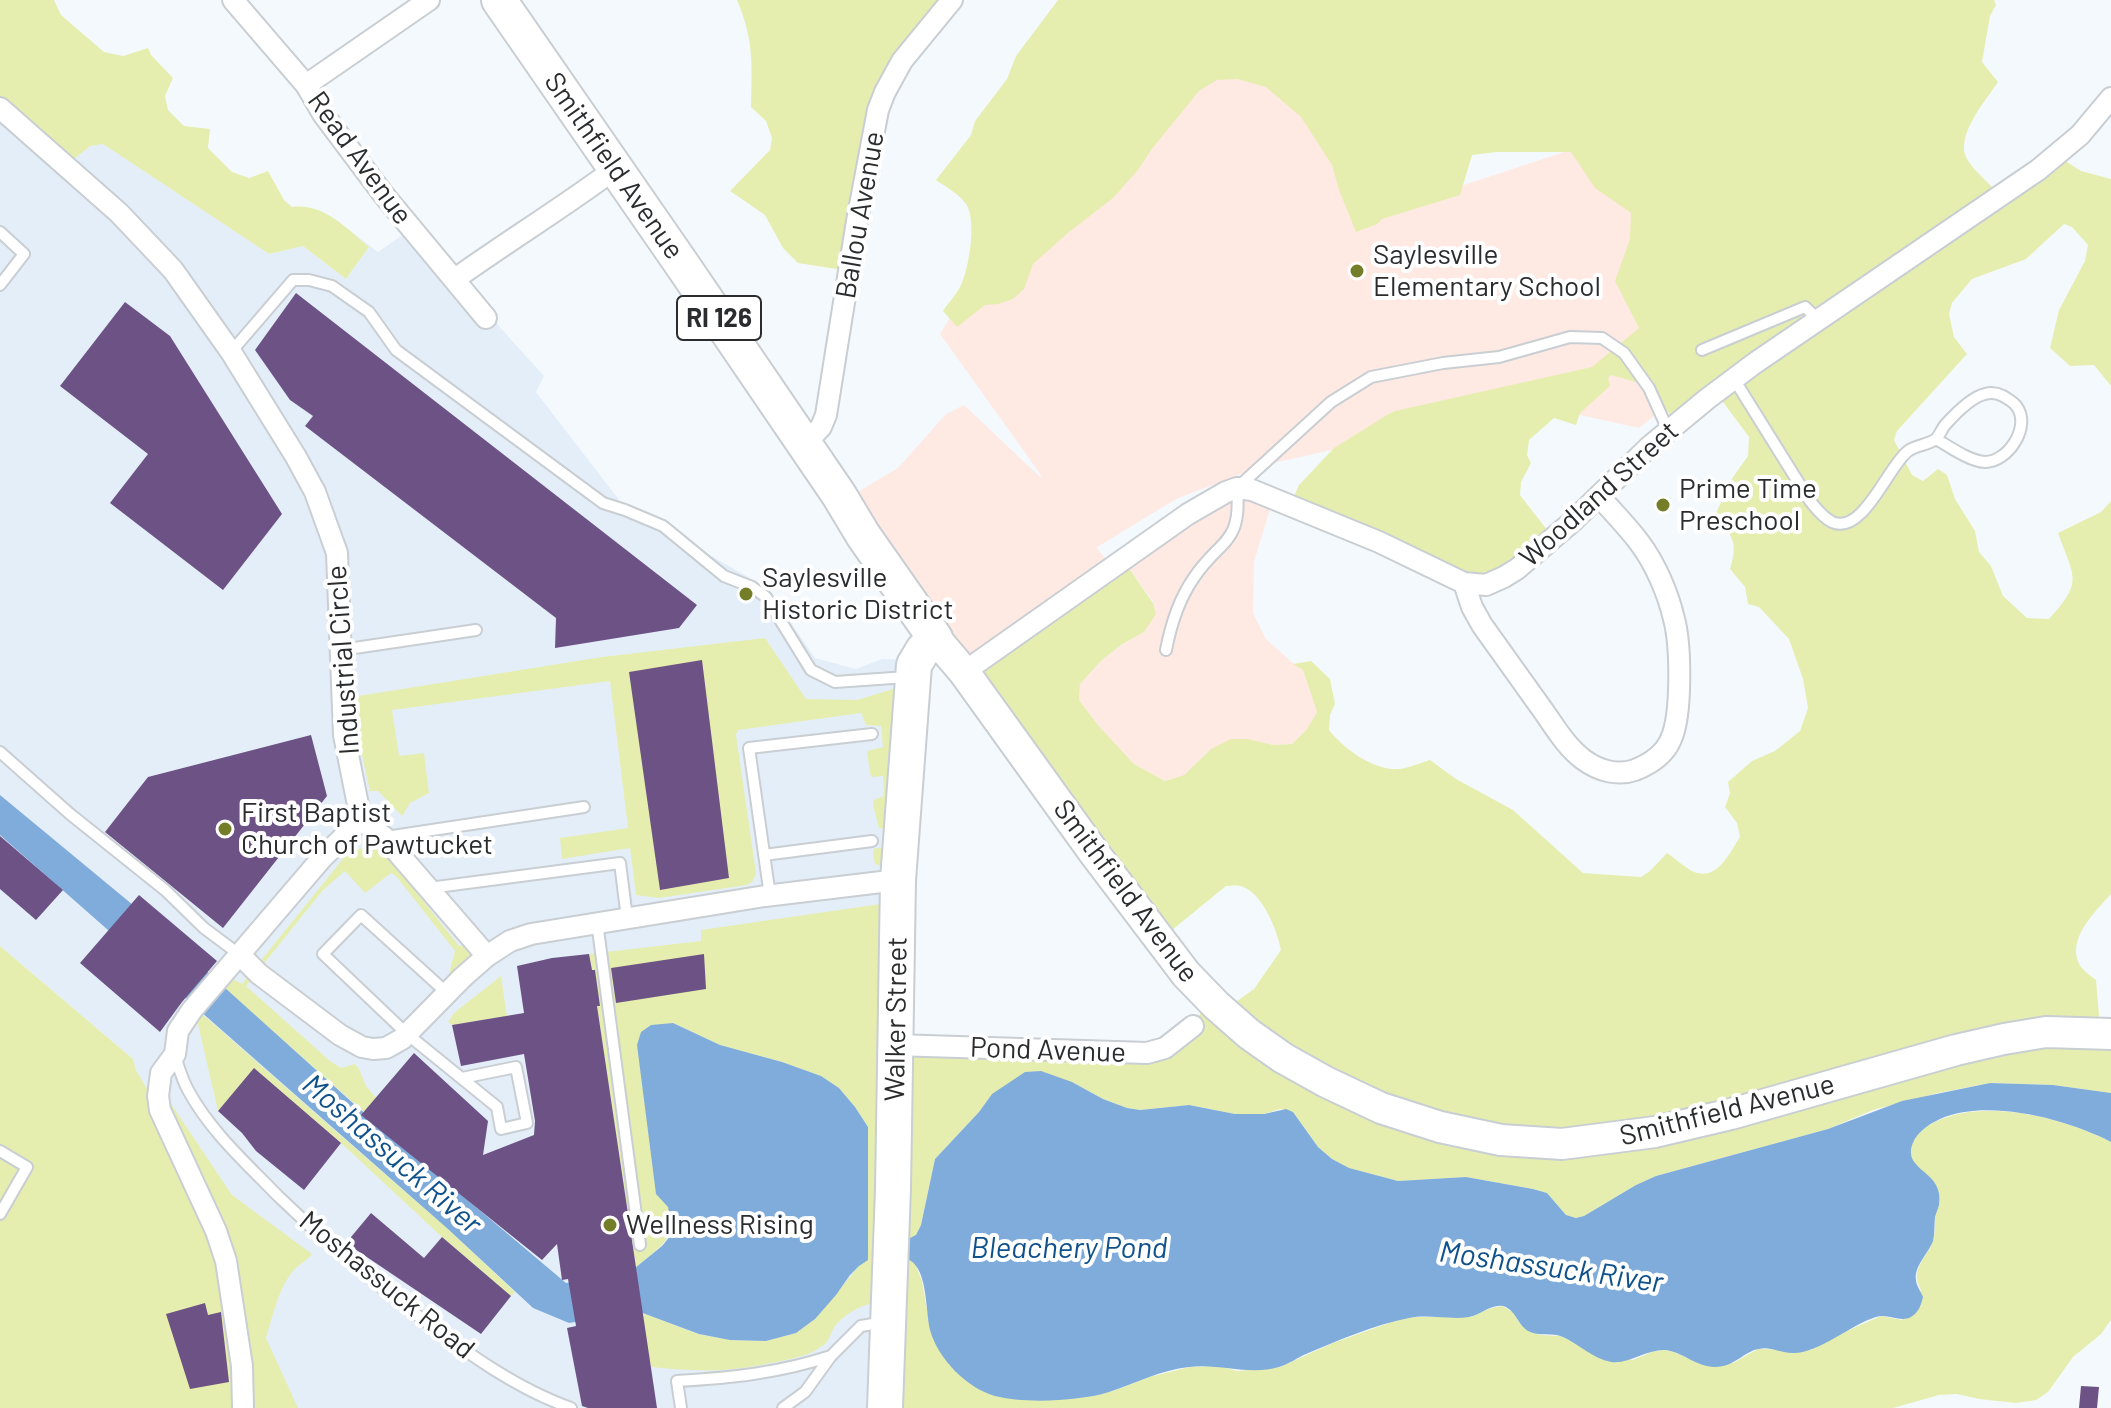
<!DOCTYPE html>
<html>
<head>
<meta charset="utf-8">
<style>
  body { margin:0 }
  canvas { display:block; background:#f4f9fe }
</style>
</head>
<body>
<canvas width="2111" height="1408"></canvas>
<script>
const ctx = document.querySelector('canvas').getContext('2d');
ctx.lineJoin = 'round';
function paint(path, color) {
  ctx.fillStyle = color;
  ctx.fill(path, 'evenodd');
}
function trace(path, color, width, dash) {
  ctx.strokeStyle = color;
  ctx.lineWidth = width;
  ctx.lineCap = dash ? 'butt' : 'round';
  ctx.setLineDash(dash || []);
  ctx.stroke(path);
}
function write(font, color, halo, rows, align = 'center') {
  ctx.font = font + ' Barlow,sans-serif';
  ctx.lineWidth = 8;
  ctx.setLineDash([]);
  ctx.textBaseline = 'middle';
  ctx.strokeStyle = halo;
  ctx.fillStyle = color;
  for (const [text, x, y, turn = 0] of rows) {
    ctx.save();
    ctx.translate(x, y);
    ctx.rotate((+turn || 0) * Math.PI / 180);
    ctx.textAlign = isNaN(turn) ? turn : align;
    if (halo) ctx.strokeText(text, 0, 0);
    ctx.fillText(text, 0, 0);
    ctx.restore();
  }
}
const commercial = new Path2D(`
  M964,405L1039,476L1043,477L1110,565L963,672L844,500L898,468L946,414Z
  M1218,494L1273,499L1254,562L1253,613L1266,639L1293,663L1303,670L1317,712L1307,729L1292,744L1273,745L1248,739L1211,749L1184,775L1165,781L1134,764L1098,725L1079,700L1080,684L1101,661L1121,645L1144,632L1153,602L1126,564Z`);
const built = new Path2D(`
  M0,108L90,146L103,143L269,254L303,246L346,279L369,247L324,211L378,252L411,229L544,376L536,392L623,505L767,588L815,658L856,669L882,659L908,660L882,1408H186L136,1069L133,1059L0,946ZM720,1045L782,1062L640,1312L569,1323L533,1308L259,1062L355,1105L566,1283L630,1272L662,1245Z`);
const education = new Path2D(`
  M1250,35L1367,217L1579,147L1641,195L1699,381L1639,428L1535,405L1264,465L1176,499L1094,549L940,334L1004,227Z`);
const green = new Path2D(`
  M0,0H54L61,15L104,52L123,56L148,48L151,55L173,78L165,96L168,110L184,126L210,129L208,148L232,172L249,178L268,171L284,200L292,207C324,203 346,228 369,247L346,279L303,246L269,254L103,144L90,146L67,165L0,109Z
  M737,0H949L876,100L843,270L798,263L783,248L765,215L730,191L770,150L772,138L766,121L751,107C752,65 754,40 737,0Z
  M1058,0H1994L1996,5L1990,16L1982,62L1998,82C1986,100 1956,135 1966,157C1972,169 1987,181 1996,191L2053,153L2081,171L2111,179V386L2094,365L2070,366L2050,348L2059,310L2085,261L2088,245L2072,227L2064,224L2026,259L1972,279L1952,303L1949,314L1954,337L1967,354L1897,431L1894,440L1912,475L1923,481L1938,469L1947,475L1955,499L1975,531L1979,552L1991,566L2003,596L2027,618L2049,619C2084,581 2074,578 2058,533L2101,512L2111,501V894C2095,912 2064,941 2081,967C2085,972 2091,976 2096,980L2100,1027L2111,1030V1093L2053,1085L1990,1083L1938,1093L1873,1110L1828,1129L1656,1176L1636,1185L1584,1216L1576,1218L1566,1215L1547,1193L1533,1189L1466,1177L1398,1181L1348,1168L1332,1159L1318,1147L1293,1112L1280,1109L1264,1114H1235L1189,1105L1140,1110L1127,1108L1103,1099L1072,1082L992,1094L979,1112L935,1159L921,1225L916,1235V1266L922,1281L931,1332L937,1346L950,1365L998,1397L1054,1400L1113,1391L1149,1377L1190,1367L1218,1366L1238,1371L1280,1367L1333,1343L1389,1323L1411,1317H1470L1491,1308L1502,1306L1513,1312L1520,1324L1540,1335L1561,1336L1569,1340L1633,1360L1654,1351L1663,1350L1671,1351L1686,1357L1733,1363L1758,1349L1811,1350L1840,1334L1881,1316L1902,1320L1921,1290C1909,1268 1927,1259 1933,1240C1936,1232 1934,1224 1935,1216C1936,1212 1938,1208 1939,1204C1943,1175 1907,1171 1911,1148C1914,1135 1924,1127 1935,1122C1984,1097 2064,1118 2111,1142V1320L2101,1334L2073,1357L2048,1392L2036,1400L2016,1403L1979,1399L1957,1394L1939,1395L1893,1408H882L893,1050L1152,1052L1179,1039L1206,1007L1226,1009L1254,989L1281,950C1277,930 1262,891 1240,886C1235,885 1231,886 1226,886L1161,939L967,681L1126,564L1153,603L1156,614L1144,632L1121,645L1101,661L1080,684L1079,700L1098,725L1134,764L1165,781L1184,775L1211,749L1231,739H1248L1273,745L1292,744L1307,729L1317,712L1303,670L1293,664L1311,661L1330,679L1335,704L1330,715L1329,730C1344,749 1374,771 1399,769C1409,768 1420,763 1430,760L1456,779L1513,810L1583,873L1641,877L1650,871L1667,853C1675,858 1685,868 1694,872C1718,881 1730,852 1740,837L1737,823L1725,807L1730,793L1728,782L1752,761L1775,751L1800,731L1808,708L1803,679L1789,639L1759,607L1748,604L1745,587L1730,569C1739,540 1731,537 1716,513L1733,477L1748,456L1749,437L1714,390L1672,416L1639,383L1611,375L1608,378L1610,386L1580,413L1576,425L1554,418L1529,440L1527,455L1531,463L1521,482L1520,495L1551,535L1541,544L1473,584L1291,503L1299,485L1334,448L1387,415L1395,411L1592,367L1639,328L1615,281L1630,239L1631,213L1595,188L1571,152H1497L1472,155L1460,195L1382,219L1377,224L1356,232L1339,190L1332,165L1301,117L1266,87L1237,79L1217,80L1199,91L1151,150L1138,170L1113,198L1069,232L1033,264L1024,289L1013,299L998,304L985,305L957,327L943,311C948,303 957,294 961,285C969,268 977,220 966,204C959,194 946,187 936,180L971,135L975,121L1007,79L1016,56Z
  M765,638L806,699L857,700L893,689L895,694L886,868L875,864L873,854L874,849L883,847L884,829L879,828L873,805L874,800L884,796L883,776L872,777L870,773L867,751L883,747L881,726L866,725L861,713L738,730L736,735L756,873L753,881L747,885L659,898L636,895L630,848L562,859L560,838L628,828L610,681L392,710L399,756L424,753L429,793L410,803L402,816L378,791H370L354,719L352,697L602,657Z
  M366,848L382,849L459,946L489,944L448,977L455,951L396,876L391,873L365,893L345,871L323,890L246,986L330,1061L341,1068L355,1064L359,1069L366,1086L376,1098L364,1112L222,986L230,977L242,984L350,850Z
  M880,904L875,1117L877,1268L872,1303C859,1307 844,1314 835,1326C830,1333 830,1341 822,1346C811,1355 795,1358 781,1361C753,1367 723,1372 694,1370C680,1370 665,1368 651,1367L640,1312L698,1334L730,1340L766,1341L796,1333L815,1319L859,1266L868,1127L855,1107L839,1088L821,1076L782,1062L720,1045L673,1023L663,1200C688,1231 659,1248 636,1267L589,954L701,941V930Z
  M0,946L133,1059L136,1070L164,1118L159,1086L232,1195L312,1254C307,1261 299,1264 293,1271C278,1289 273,1316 266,1338L298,1408H0Z
  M501,976L507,1016L452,1025L448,1022L454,1013Z
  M194,1007L449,1230L515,1292L511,1296L442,1237L341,1143L254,1069L218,1111Z`);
const water = new Path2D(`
  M0,795L133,905L355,1105L566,1283L630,1272L662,1246L671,1235L672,1225L668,1207L656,1194L637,1045L641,1032L651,1025L673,1023L720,1045L782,1062L821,1076L839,1088L855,1107L868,1127V1260L859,1266L850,1275L836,1295L815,1319L796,1333L766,1341L730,1340L699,1334L640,1312L569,1323L533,1308L449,1230L0,835Z
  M1041,1071L1072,1082L1103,1099L1127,1108L1140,1110L1189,1105L1235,1114H1264L1286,1109L1293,1112L1318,1147L1332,1159L1349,1168L1398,1181L1466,1177L1533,1189L1547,1193L1566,1215L1576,1218L1584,1216L1636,1185L1656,1176L1828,1129L1902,1101L1990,1083L2053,1085L2111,1093V1142C2066,1119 1988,1098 1940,1119C1927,1125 1914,1134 1911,1149C1908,1172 1944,1172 1939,1205C1938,1209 1936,1213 1935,1217C1934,1225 1935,1233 1933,1241C1928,1254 1914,1266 1916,1280C1916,1285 1921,1292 1923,1297C1921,1305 1919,1312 1911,1317C1900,1323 1888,1313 1876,1317C1850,1325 1819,1353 1794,1353C1783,1354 1770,1346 1759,1349C1744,1351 1735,1367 1715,1367C1696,1367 1682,1351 1664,1350C1645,1350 1630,1364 1611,1362C1593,1359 1579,1344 1563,1337C1552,1332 1539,1337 1528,1331C1517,1324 1516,1310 1503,1306C1491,1304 1480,1315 1469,1317C1450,1320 1428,1314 1409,1318C1374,1325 1339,1340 1306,1354C1297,1358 1289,1364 1279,1367C1249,1376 1220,1363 1189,1367C1161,1370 1136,1383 1109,1392C1081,1401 1024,1404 995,1396C967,1388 938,1359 930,1330C926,1312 927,1280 916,1266C914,1262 910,1261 907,1258L908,1239L916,1235L921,1225L935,1159L979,1112L992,1094L1025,1072Z`);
const building = new Path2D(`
  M296,293L697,605L679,628L555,648L556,618L305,426L313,416L290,400L255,350Z
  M125,302L170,336L282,514L223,590L110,503L148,454L60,386Z
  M702,660L729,878L660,890L629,672Z
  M311,735L327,796L223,928L105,832L148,777Z
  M0,836L63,890L36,920L0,889Z
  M139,895L217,961L182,1002L160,1032L80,963Z
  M589,954L592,970H595L600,1006H597L657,1408H588L582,1406L567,1328L576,1326L568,1279L562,1280L557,1244L542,1260L361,1115L414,1053L488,1121L483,1155L534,1135L535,1121L524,1054L461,1066L452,1025L524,1013L517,966L552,958Z
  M704,954L706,989L616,1003L611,968Z
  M254,1068L341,1143L304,1190L256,1151L242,1133L218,1111Z
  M371,1213L424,1258L442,1237L511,1296L481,1334L346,1243Z
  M205,1303L208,1315L221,1312L229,1382L190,1389L166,1314Z
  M2081,1386L2099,1387L2097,1408H2079Z`);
const lane = new Path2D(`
  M0,232L24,254L0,285
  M1702,350L1805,307L1819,320
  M231,352L293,280H309L332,286L369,312L396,350L603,503L625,510L663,526L724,576L752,587L766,597L811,670L835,682L907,677
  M1734,379L1810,501C1816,508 1822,517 1832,522C1863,536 1888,466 1908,451C1916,445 1928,445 1936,439C1940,435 1942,428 1946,424C1955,414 1972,397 1985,394C1992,392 1997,393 2003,396C2008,399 2014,402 2017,407C2031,427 2008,462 1985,462C1969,461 1950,447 1936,439
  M341,650L476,630
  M1166,650C1171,624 1178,601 1193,579C1220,538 1242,546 1237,488L1331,402L1371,377L1443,363L1499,357L1570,337L1602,338L1624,353L1649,388L1668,430
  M0,752L70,814L165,890L204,928L240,955
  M386,837L584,807
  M764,855L872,841
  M429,888L620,863L627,918
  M770,896L749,748L872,734
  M597,922L640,1245
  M447,993L361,915L323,954L407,1034L497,1107L501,1129L527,1123L516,1067L462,1078
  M175,1056C179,1068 182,1079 188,1090C210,1131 246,1163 278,1196C323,1240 370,1280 421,1318C467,1353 517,1389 571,1408
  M0,1151L27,1167L0,1214
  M681,1408L677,1381C731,1378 779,1373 831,1356
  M783,1408L805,1392L831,1356L861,1326L884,1322`);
const street = new Path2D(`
  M233,0L306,85L323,114L383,194L486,318
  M306,85L429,0
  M0,108L119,213L173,270L231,352L296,457L315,492L337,553L344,735L361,820L384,837L487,956
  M455,279C508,241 564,207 616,168
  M805,444L821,427L826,415L857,221L878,110L885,92L902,61L952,0
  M1464,583L1472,607L1482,625C1502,653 1522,681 1542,709C1555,727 1566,747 1584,760C1599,771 1618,776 1635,770C1650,764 1665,754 1671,739C1682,715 1681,645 1674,619C1668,593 1655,563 1639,542C1627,526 1612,511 1599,496
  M964,672L1188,514L1226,492L1237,488L1252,490L1379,542L1464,583L1486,585L1504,577L1517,569L1573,521L1649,447L1707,399L1755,363L2038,170L2080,135L2111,98
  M240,955L259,974L340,1035L362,1047L373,1049L386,1048L402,1039L463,977L487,956L510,941L531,934L765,896L898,880
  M895,1045L1147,1053L1165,1048L1193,1026
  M243,1408L242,1366L226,1261L216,1231L160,1110L158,1096L161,1073L175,1054L178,1031L192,1010L322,858L361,820`);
const secondary = new Path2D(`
  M935,638L964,672L1095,854L1186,974L1216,1005L1249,1034L1283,1058L1326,1082L1381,1108L1440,1127L1501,1140L1562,1144L1655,1132L1731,1114L1956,1050L2004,1039L2046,1032L2111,1034`);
const primary = new Path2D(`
  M499,0L683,266L839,495L863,535L935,638L923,650L914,665L898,880L893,1189L885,1408`);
const markers = [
  [1357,271,8,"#747e29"],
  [1663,505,8,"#747e29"],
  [746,594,8,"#747e29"],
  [225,829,8,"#747e29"],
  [610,1225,8,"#747e29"]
];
const shields = [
  [719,318,84]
];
const shieldNames = [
  ["RI 126",719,318]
];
const streetNames = [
  ["Read Avenue",360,158,54],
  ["Smithfield Avenue",614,166,55],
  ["Ballou Avenue",860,215,-80],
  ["Woodland Street",1599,494,-42],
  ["Industrial Circle",343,660,-94],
  ["Smithfield Avenue",1126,891,53],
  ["Walker Street",896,1019,-89],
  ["Pond Avenue",1048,1050,2],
  ["Smithfield Avenue",1727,1110,-14],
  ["Moshassuck Road",387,1285,39]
];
const poiNames = [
  ["Saylesville",1373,255],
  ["Elementary School",1373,287],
  ["Prime Time",1679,489],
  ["Preschool",1679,521],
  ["Saylesville",762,578],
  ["Historic District",762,610],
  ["First Baptist",241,813],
  ["Church of Pawtucket",241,845],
  ["Wellness Rising",626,1225]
];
const waterNames = [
  ["Moshassuck River",392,1154,41],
  ["Bleachery Pond",1069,1248],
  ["Moshassuck River",1551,1267,8]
];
paint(commercial, '#feeae3');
paint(built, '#e4eef9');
paint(education, '#feeae2');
paint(green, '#e6eeaf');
paint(water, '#80acdb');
paint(building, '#6d5385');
trace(lane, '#c9ced3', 14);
trace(street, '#c9ced3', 24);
trace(secondary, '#c9ced3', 34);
trace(primary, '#c9ced3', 38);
trace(lane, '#fff', 10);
trace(street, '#fff', 20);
trace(secondary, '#fff', 30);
trace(primary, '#fff', 34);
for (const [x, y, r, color] of markers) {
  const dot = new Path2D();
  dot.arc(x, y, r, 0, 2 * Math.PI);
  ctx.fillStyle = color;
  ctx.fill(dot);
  trace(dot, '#fff', 3);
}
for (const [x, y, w] of shields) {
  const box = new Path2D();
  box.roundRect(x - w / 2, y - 22, w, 44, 6);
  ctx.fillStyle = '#fff';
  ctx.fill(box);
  trace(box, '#2a2c2e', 2);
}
write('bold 26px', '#2a2c2e', null, shieldNames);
write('28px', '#2a2c2e', '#fff', streetNames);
write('28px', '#2a2c2e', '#fff', poiNames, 'left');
write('italic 30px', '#0f518b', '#fff', waterNames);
</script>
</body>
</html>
